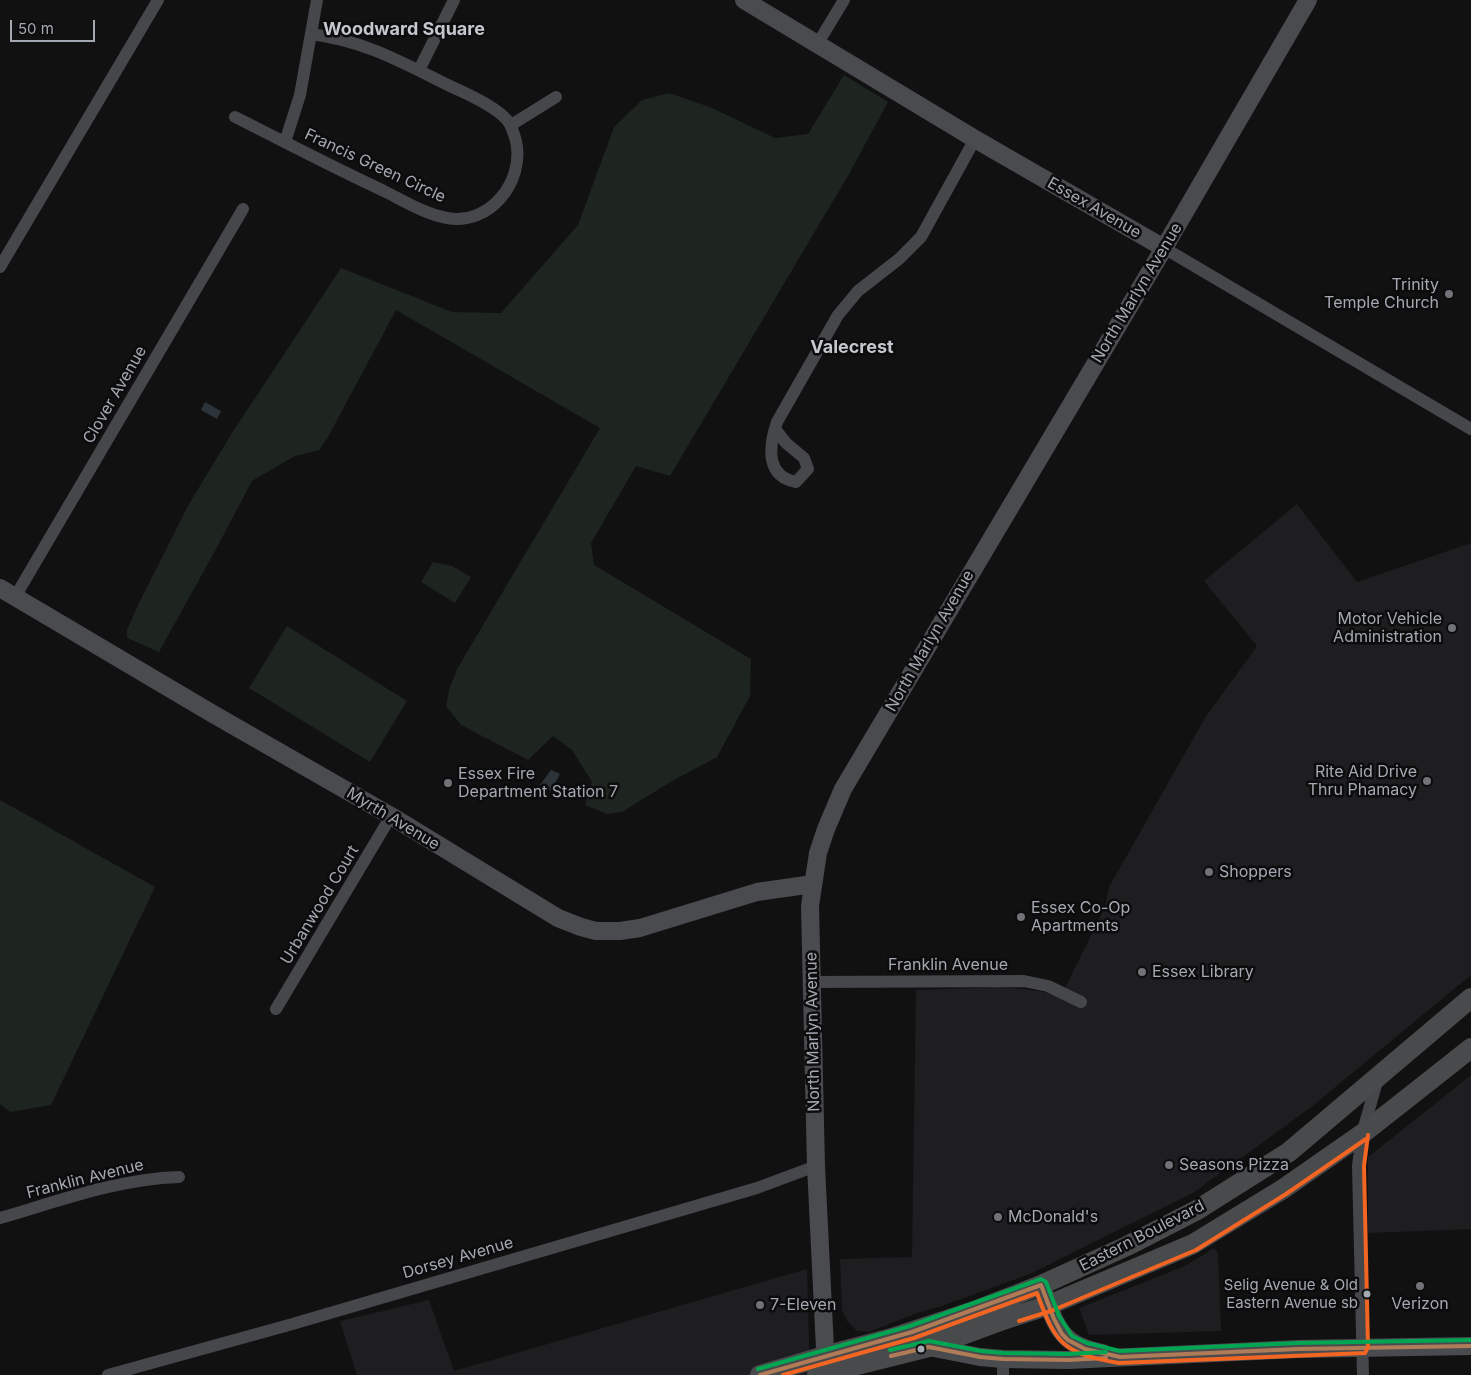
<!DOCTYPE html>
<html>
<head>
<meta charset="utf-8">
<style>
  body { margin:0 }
  #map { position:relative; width:1471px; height:1375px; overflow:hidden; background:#111112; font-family:Inter,sans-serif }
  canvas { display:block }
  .scale { position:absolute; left:10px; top:20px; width:85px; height:22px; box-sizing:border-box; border:2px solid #a4a8b1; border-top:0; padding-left:6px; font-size:15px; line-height:18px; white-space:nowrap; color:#a4a8b1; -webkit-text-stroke:4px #0c0c0d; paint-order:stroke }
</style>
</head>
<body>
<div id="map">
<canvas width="1471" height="1375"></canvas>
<div class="scale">50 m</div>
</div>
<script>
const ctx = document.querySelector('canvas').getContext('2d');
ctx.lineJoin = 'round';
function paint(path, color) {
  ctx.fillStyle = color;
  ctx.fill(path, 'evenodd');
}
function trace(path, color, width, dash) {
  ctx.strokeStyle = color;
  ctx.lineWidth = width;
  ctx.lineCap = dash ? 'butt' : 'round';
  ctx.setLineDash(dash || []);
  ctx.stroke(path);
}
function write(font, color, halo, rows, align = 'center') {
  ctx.font = font + ' Inter,sans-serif';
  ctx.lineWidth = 5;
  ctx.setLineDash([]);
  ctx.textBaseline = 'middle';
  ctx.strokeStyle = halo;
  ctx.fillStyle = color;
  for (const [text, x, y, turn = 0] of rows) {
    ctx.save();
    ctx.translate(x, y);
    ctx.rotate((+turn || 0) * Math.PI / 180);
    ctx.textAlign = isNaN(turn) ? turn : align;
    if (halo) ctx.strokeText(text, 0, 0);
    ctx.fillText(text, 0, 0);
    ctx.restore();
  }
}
const built = new Path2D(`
  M1297,504L1357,582L1471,543V975L1310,1108L1193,1193L1030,1274L939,1307L917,1313L869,1332L857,1331L847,1321L842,1310L840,1259L912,1257L916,990L1001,987L1039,991L1059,996L1068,982L1105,907L1109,887L1205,718L1257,646L1204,581Z
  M1471,1075V1229L1368,1233V1157Z
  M1214,1248L1218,1253L1221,1331L1089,1335L1079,1308L1185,1266Z
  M807,1269L810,1375H357L340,1321L429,1300L454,1371Z`);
const green = new Path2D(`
  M844,75L888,102L849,174L670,476L636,466L591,543L594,565L751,659L750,696L717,757L672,781L622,812L607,814L585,805L592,782L572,750L553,736L528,760L461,725L446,706L449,690L457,669L600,428L396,310L328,437L319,450L295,456L252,481L215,551L159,652L127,638V630L138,605L189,504L232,433L341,268L452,312L501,313L578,225L614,127L642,100L669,93L710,107L775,138L808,134Z
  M433,562L452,566L471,577L455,603L421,582Z
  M287,626L407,701L370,762L249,688Z
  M0,800L155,887L51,1105L10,1112L0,1104Z`);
const water = new Path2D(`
  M205,402L221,411L217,419L201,410Z
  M551,770L560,774L551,791L540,785Z`);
const street = new Path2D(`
  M818,43L844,0
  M419,70L454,0
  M235,117C285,142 334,168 384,191C404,201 425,214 447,218C490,226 525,181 516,141C514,134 512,126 507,120C496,107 468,94 452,87C403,63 366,41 311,34
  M511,125L556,97
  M285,142L300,95L317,0
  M1164,248L1471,429
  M0,267L158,0
  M775,429L786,443L804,458L808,469L796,482C765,476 769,446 777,422L838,315L858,291L899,259L921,237L975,139
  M15,597L243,209
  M812,982L1024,981L1048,986L1081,1002
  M276,1009L391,816
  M0,1218C59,1201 117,1179 179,1177
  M1003,1359V1375
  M108,1375L289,1325L757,1188L816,1166
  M1363,1375L1358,1166L1362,1134L1378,1078`);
const secondary = new Path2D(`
  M744,0L975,139L1164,248
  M0,588L213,714L391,816L558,918L581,927L596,931H620L640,928L757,892L813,884
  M1041,1285C1056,1323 1057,1345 1103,1353
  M929,1347L980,1357L1003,1359L1068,1360L1298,1349L1471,1346
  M826,1369L816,1166L810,906L818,853L826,829L843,789L1164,248L1308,0`);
const primary = new Path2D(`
  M760,1375L824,1356L892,1338L974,1311L1041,1285L1127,1246L1197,1210L1289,1152L1471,998
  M817,1375L929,1347L1000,1321L1049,1305L1193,1244L1283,1189L1362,1134L1471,1048`);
const bus1 = new Path2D(`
  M891,1356L929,1347L980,1357L1003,1359L1068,1360L1106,1358
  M760,1375L912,1332L1041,1285L1054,1319L1062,1334L1068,1340L1085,1349L1120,1357L1298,1349L1471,1346`);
const bus2 = new Path2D(`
  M1019,1321L1051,1311L1196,1250L1286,1194L1366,1139
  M783,1375L914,1338L1037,1293C1056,1346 1064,1353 1119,1363L1365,1353L1368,1347L1364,1166L1368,1135`);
const bus3 = new Path2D(`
  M890,1350L929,1341L981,1351L1003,1353L1068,1354L1106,1352
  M758,1369L910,1326L1041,1279L1046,1282L1059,1316L1072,1336L1087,1343L1120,1351L1298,1343L1471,1340`);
const markers = [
  [1449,294,5,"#717379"],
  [1452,628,5,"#717379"],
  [1427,781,5,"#717379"],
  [448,783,5,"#717379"],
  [1209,872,5,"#717379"],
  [1021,917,5,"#717379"],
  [1142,972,5,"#717379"],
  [1169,1165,5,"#717379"],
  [998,1217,5,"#717379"],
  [1420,1286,5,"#717379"],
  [1367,1294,4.5,"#a4a8b1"],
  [760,1305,5,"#717379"],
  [921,1349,4.5,"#a4a8b1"]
];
const busNames = [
  ["Selig Avenue & Old",1358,1285],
  ["Eastern Avenue sb",1358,1303]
];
const streetNames = [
  ["Francis Green Circle",375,166,25],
  ["Essex Avenue",1094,208,30],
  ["North Marlyn Avenue",1137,293,-59],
  ["Clover Avenue",115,395,-60],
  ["North Marlyn Avenue",930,641,-60],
  ["Myrth Avenue",393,819,31],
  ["Urbanwood Court",320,905,-59],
  ["Franklin Avenue",948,965],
  ["North Marlyn Avenue",813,1032,-91],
  ["Franklin Avenue",85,1179,-14],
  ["Eastern Boulevard",1142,1236,-27],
  ["Dorsey Avenue",458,1258,-16]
];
const poiNames = [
  ["Trinity",1439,285,"right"],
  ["Temple Church",1439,303,"right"],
  ["Motor Vehicle",1442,619,"right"],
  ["Administration",1442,637,"right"],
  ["Rite Aid Drive",1417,772,"right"],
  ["Thru Phamacy",1417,790,"right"],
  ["Essex Fire",458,774],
  ["Department Station 7",458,792],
  ["Shoppers",1219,872],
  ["Essex Co-Op",1031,908],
  ["Apartments",1031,926],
  ["Essex Library",1152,972],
  ["Seasons Pizza",1179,1165],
  ["McDonald's",1008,1217],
  ["Verizon",1420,1304,"center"],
  ["7-Eleven",770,1305]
];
const neighbourhoodNames = [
  ["Woodward Square",404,30],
  ["Valecrest",852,348]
];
paint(built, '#1e1e20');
paint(green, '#1e241f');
paint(water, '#2d3439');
trace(street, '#46474b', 12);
trace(secondary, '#4a4b4f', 18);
trace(primary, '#494a4c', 20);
trace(bus1, '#b07c57', 4);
trace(bus2, '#f26522', 4);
trace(bus3, '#00a651', 4);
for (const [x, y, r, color] of markers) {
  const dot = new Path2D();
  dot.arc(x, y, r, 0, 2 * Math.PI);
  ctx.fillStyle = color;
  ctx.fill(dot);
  trace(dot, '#0c0c0d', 2);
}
write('15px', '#a4a8b1', '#0c0c0d', busNames, 'right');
write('16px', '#a4a8b1', '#0c0c0d', streetNames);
write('16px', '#a4a8b1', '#0c0c0d', poiNames, 'left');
write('bold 18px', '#c4c7ce', '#0c0c0d', neighbourhoodNames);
</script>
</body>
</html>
